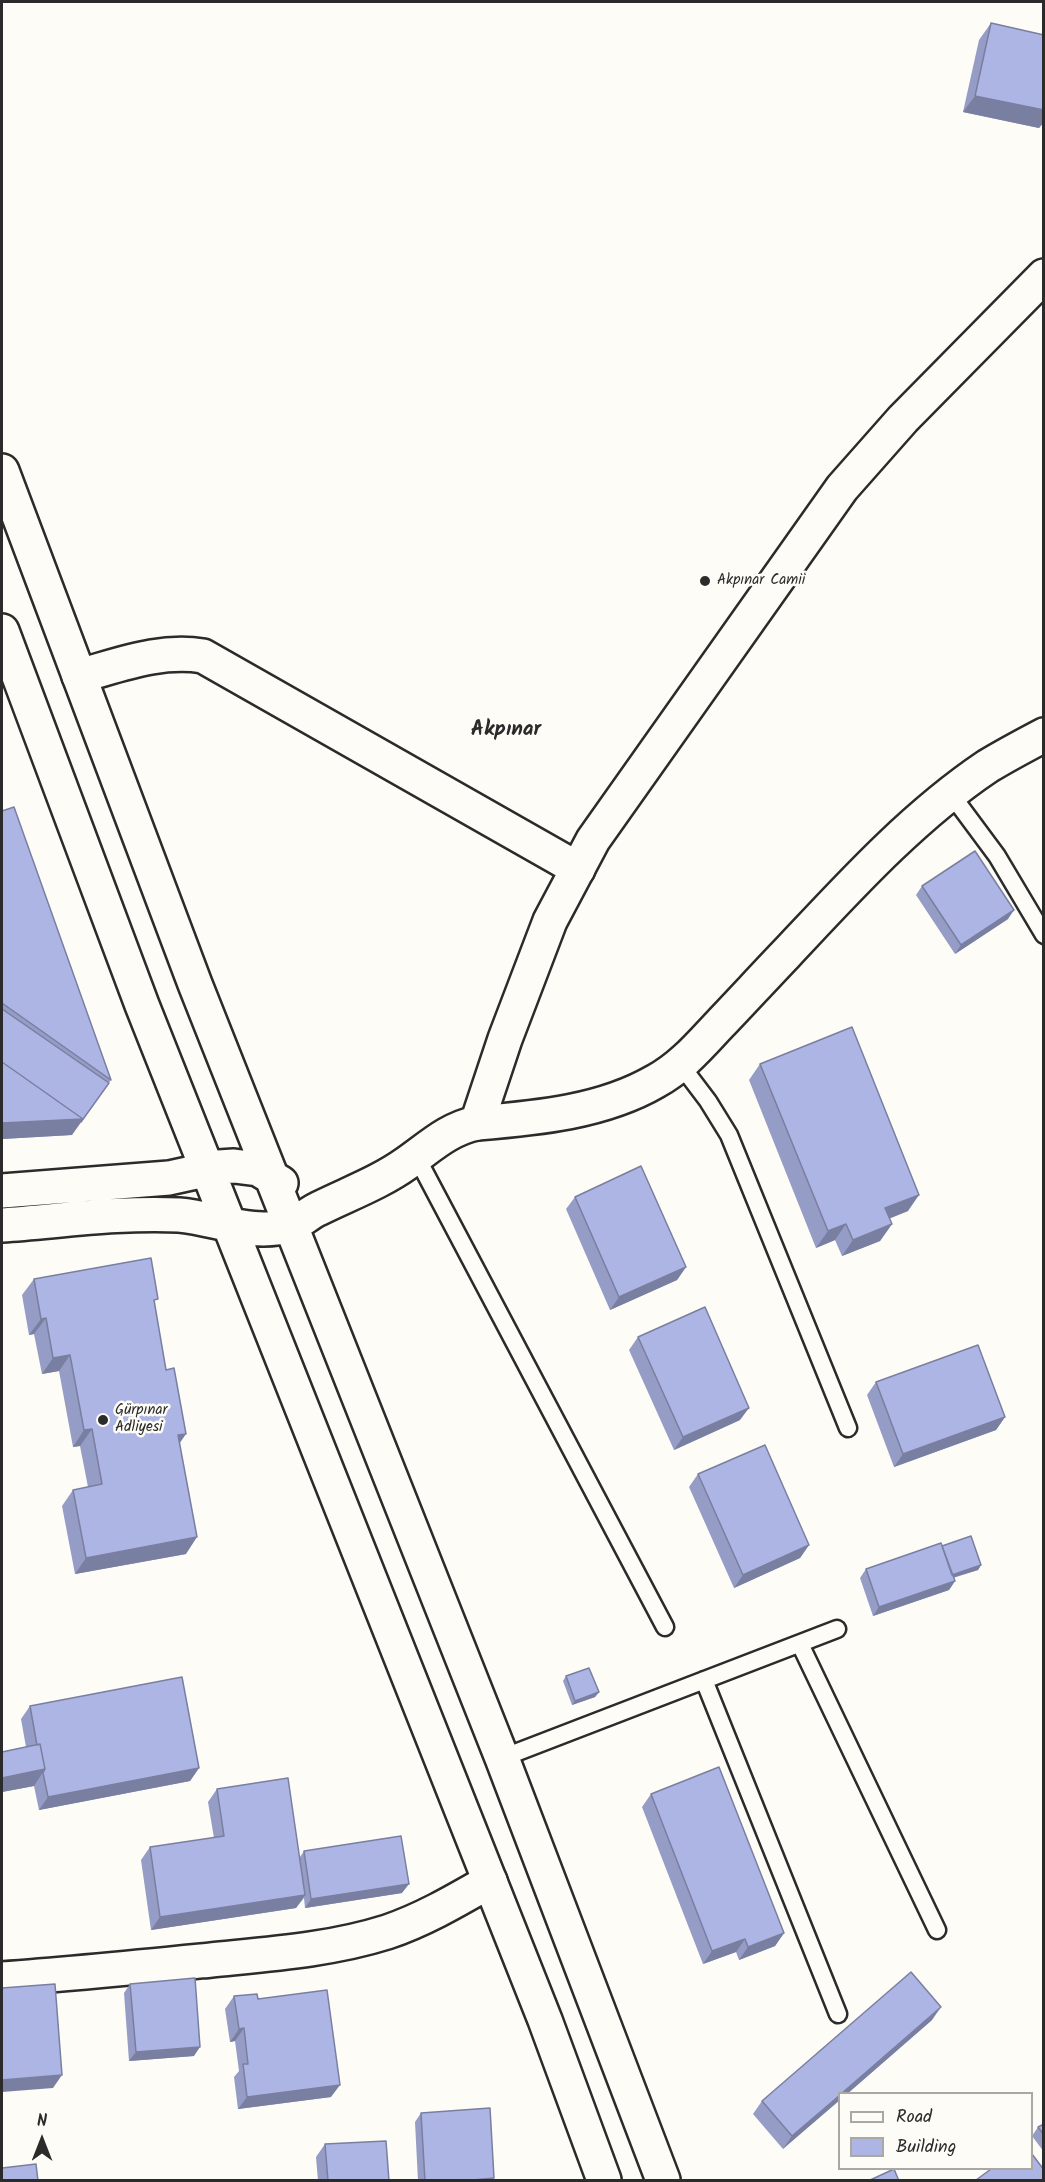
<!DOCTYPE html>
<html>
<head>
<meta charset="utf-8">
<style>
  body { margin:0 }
  #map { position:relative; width:1045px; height:2182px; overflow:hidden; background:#fdfcf7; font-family:Kalam,sans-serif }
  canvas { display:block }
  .frame { position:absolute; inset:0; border:3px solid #2b2b2b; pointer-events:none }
  .legend { position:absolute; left:838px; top:2092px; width:195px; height:78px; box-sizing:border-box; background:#fdfcf7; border:2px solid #a9a8a5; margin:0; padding:8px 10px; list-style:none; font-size:18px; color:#2b2b2b }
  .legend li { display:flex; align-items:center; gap:12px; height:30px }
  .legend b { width:30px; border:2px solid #a9a8a5 }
  .north { position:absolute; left:12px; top:2110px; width:60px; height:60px; -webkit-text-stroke:4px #fdfcf7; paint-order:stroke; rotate:0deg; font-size:16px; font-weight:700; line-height:24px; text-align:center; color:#2b2b2b }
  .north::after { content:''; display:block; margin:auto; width:21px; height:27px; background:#2b2b2b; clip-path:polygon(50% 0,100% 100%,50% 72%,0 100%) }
</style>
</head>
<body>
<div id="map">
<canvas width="1045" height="2182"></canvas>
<div class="frame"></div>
<ul class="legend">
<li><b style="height:8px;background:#fdfcf7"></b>Road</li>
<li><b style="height:16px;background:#adb5e5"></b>Building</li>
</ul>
<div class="north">N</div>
</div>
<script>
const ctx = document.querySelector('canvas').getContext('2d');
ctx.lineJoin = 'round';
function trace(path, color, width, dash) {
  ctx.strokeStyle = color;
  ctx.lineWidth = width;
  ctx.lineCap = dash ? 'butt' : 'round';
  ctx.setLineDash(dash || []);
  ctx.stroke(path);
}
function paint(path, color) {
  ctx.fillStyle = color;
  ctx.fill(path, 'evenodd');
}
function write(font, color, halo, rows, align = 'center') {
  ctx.font = font + ' Kalam,sans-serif';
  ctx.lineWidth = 5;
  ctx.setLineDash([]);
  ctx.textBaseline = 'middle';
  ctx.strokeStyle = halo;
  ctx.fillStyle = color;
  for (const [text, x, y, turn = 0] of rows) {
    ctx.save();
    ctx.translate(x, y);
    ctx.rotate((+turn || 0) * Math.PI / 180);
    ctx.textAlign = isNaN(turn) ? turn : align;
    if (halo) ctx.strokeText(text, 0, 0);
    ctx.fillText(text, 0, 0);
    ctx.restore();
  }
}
const lane = new Path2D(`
  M951,794L997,856L1044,935
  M680,1064L708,1101L729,1135L848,1428
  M416,1156L665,1627
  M800,1644L937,1930
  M704,1680L838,2014
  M502,1758L837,1629`);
const street = new Path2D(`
  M79,676C120,665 160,649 203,656L578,869
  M477,1123C537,1118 603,1112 656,1081C682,1067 701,1044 720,1024C742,1001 764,977 786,954C848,888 912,817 988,766C1006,755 1025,745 1044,735
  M2,1979C72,1974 141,1967 211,1960C270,1954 330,1950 387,1932C423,1920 457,1900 490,1881`);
const secondary = new Path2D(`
  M2,471L195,984L502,1758L663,2180
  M2,631L142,1005L545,2020L604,2180
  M2,1191L169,1178L219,1167L234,1166L258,1169L281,1183
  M2,1225C60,1221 120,1212 179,1215C216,1218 252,1237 291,1225C300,1222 309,1213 318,1209C348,1194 379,1183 407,1163C430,1147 448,1129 477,1123L505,1039L550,921L593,840L842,488L903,419L1044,276`);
const wall = new Path2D(`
  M991,23L1044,35V122L1039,128L963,112L979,40Z
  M2,811L111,1080L71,1135L2,1139Z
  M922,886L1008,919L955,954L916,895Z
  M760,1064L908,1211L889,1218L892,1224L880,1241L842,1256L835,1240L816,1248L749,1080Z
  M575,1197L686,1267L677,1280L610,1310L566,1209Z
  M34,1279L154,1304L180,1443L186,1554L75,1574L62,1506L73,1490L88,1487L80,1446L73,1447L59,1371L42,1374L34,1334L29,1335L22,1295Z
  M638,1337L740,1420L674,1450L629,1350Z
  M876,1382L1005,1417L996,1430L894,1467L867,1395Z
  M698,1474L809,1545L800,1558L734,1588L689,1487Z
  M942,1546L981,1565L978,1570L953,1578L955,1581L949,1590L873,1616L860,1578L866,1569Z
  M566,1676L599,1692L595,1697L572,1705L563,1681Z
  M30,1706L199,1768L190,1781L39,1810L34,1786L2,1792V1752L26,1747L21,1719Z
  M217,1789L300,1857L304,1851L402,1893L305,1908L304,1898L296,1908L151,1930L141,1860L150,1847L214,1838L208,1802Z
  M651,1794L784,1933L775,1946L739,1960L736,1952L703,1964L642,1807Z
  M130,1984L194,2056L129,2061L124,1993Z
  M234,1996L258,1999L331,2097L238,2109L234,2077L239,2071L235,2041L230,2042L225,2009Z
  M932,2020L847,2094H840L783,2149L753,2114L762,2101Z
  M421,2113L494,2178L493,2181H418L415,2122Z
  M1044,2124V2152L1032,2136L1038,2127Z
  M325,2144L389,2181H318L316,2157Z`);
const shadedWall = new Path2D(`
  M975,96L1044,110V122L1039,128L963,112Z
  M1014,910L1008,919L955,954L961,945Z
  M109,1083L72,1135L2,1139V1123L83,1119L80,1123Z
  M919,1195L908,1211L874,1225L885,1208Z
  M846,1224L835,1240L816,1248L828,1231Z
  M892,1224L880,1241L842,1256L853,1240Z
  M686,1267L677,1280L610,1310L619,1297Z
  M46,1318L34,1334L29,1335L41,1319Z
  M70,1355L59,1371L42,1374L53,1358Z
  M749,1408L740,1420L674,1450L683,1437Z
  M1005,1417L996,1430L894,1467L903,1454Z
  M92,1429L80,1446L73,1447L84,1430Z
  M186,1434L175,1450L178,1435Z
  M197,1537L186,1554L75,1574L86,1558Z
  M809,1545L800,1558L734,1588L743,1575Z
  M981,1565L978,1570L945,1580L948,1576Z
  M955,1581L949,1590L873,1616L879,1607Z
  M599,1692L595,1697L572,1705L575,1701Z
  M199,1768L190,1781L39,1810L48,1797Z
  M45,1769L34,1786L2,1792V1778Z
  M409,1884L402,1893L305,1908L311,1899Z
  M305,1895L296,1908L151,1930L160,1917Z
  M784,1933L775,1946L739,1960L748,1947Z
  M745,1939L736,1952L703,1964L712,1951Z
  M941,2007L932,2020L847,2094H841Z
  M244,2028L235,2041L230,2042L239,2029Z
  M200,2047L194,2056L129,2061L136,2052Z
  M62,2075L53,2088L2,2092V2080Z
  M340,2085L331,2097L238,2109L247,2097Z
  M840,2095V2100L783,2149L792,2136Z
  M494,2178L493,2181H462Z`);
const building = new Path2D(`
  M991,23L1044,35V110L975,96Z
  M14,807L111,1080L2,1003V811Z
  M975,851L1014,910L961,945L922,886Z
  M2,1009L109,1083L81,1122L83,1119L2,1062Z
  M852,1027L919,1195L885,1208L892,1224L853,1240L846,1224L828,1231L760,1064Z
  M2,1062L83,1119L2,1123Z
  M641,1166L686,1267L619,1297L575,1197Z
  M151,1258L158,1299L154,1300L166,1370L174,1368L186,1434L178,1435L197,1537L86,1558L73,1490L102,1484L92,1429L84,1430L70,1355L53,1358L46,1318L41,1319L34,1279Z
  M705,1307L749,1408L683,1437L638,1337Z
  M978,1345L1005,1417L903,1454L876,1382Z
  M765,1445L809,1545L743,1575L698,1474Z
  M971,1536L981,1565L952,1575L942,1546Z
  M941,1543L955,1581L879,1607L866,1569Z
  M589,1668L599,1692L575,1701L566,1676Z
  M182,1677L199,1768L48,1797L43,1773L45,1769L40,1744L37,1745L30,1706Z
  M40,1744L45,1769L2,1778V1752Z
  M719,1767L784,1933L748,1947L745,1939L712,1951L651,1794Z
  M288,1778L305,1895L160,1917L150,1847L224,1836L217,1789Z
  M401,1836L409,1884L311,1899L304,1851Z
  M911,1972L941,2007L841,2094H840V2095L792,2136L762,2101Z
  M195,1978L200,2047L136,2052L130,1984Z
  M55,1984L62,2075L2,2080V1988Z
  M327,1990L340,2085L247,2097L243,2064H248L244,2028L239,2029L234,1996L257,1994L258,1999Z
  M490,2108L494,2178L462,2181H425L421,2113Z
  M1044,2124V2135L1038,2127Z
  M386,2141L389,2181H328L325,2144Z
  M1032,2154L1044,2170V2181H977L976,2180L991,2169H1032Z
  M36,2164L38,2181H2V2168Z
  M894,2169L899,2181H868Z`);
const markers = [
  [705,581,6,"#2b2b2b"],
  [103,1420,6,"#2b2b2b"]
];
const poiNames = [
  ["Akpınar Camii",717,581],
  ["Gürpınar",115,1411],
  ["Adliyesi",115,1428]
];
const districtNames = [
  ["Akpınar",506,731]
];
trace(lane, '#2b2b2b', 21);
trace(street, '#2b2b2b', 38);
trace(secondary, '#2b2b2b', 38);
trace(lane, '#fdfcf7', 16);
trace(street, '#fdfcf7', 33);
trace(secondary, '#fdfcf7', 33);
paint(wall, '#959cc5');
paint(shadedWall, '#797fa0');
paint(building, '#adb5e5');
trace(building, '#797fa0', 1.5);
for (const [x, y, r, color] of markers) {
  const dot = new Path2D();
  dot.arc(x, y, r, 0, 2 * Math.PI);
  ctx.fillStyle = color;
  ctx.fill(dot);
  trace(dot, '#fdfcf7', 2);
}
write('15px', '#2b2b2b', '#fdfcf7', poiNames, 'left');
write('bold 21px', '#2b2b2b', '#fdfcf7', districtNames);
</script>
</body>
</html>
